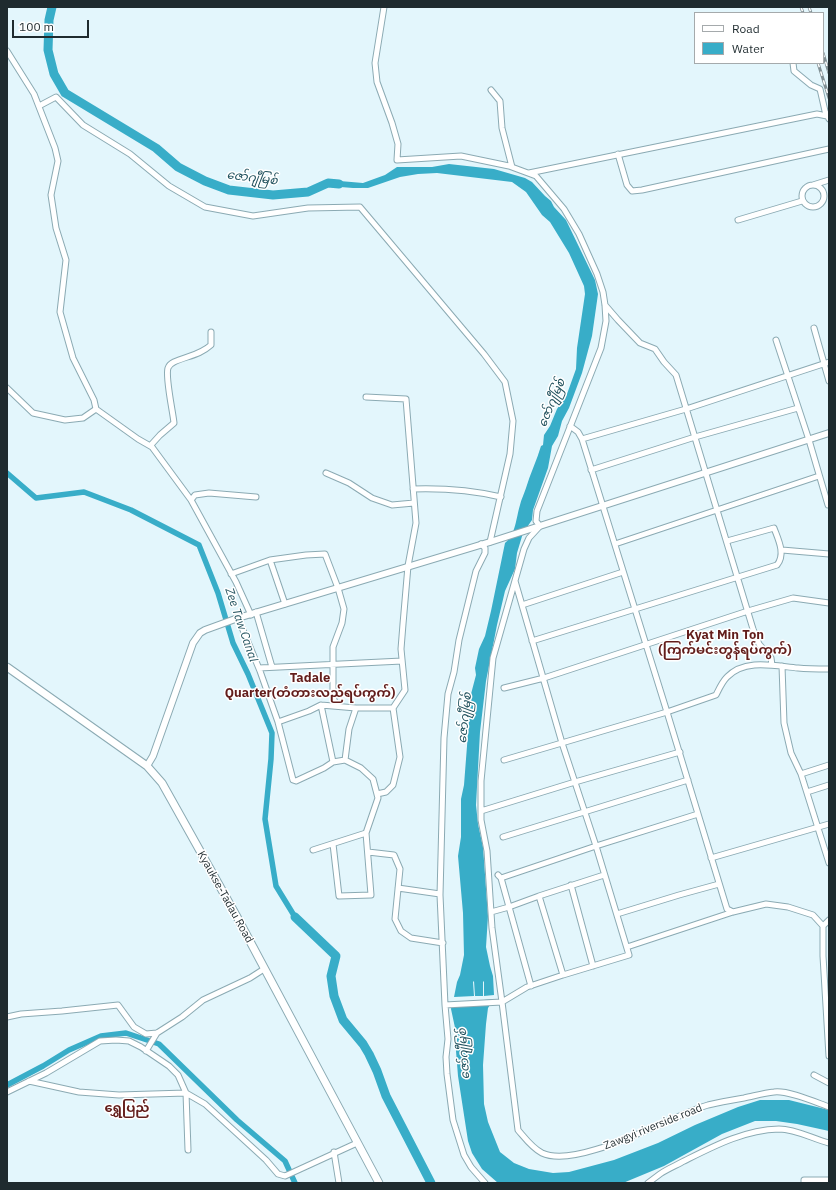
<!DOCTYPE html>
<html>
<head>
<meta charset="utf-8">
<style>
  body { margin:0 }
  #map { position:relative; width:836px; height:1190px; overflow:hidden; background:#e3f6fc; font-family:"IBM Plex Sans",sans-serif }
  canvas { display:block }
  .frame { position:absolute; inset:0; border:8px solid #1f2b2f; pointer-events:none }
  .legend { position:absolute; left:694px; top:12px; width:130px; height:52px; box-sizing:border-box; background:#fff; border:1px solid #a5aaac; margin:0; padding:5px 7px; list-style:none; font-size:12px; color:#1f2b2f }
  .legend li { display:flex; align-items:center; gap:8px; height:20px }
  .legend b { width:20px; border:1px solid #a5aaac }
  .scale { position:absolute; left:12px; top:20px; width:77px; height:18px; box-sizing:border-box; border:2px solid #1f2b2f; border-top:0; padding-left:5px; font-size:12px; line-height:14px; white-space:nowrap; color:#1f2b2f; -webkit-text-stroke:3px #fff; paint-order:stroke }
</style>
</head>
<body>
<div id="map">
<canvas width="836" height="1190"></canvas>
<div class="frame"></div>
<ul class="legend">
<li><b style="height:5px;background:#fff"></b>Road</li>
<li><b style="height:11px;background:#38adc8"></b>Water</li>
</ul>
<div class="scale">100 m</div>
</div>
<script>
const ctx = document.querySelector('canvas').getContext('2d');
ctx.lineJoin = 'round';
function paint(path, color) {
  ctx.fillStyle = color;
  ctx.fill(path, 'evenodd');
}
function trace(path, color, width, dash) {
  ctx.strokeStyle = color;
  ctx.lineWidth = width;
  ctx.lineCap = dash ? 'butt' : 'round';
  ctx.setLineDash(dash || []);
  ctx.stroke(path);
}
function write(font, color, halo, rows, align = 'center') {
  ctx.font = font + ' "IBM Plex Sans","Noto Sans Myanmar",sans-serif';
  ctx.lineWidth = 3;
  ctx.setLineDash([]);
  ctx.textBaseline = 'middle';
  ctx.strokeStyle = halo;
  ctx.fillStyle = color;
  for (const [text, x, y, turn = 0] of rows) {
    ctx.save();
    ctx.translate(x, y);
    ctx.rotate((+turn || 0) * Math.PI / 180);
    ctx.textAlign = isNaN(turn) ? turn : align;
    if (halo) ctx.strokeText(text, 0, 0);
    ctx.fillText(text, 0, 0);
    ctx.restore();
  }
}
const water = new Path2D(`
  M449,164L494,169L525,178L532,182L545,196L551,201L554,207L566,220L595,280L598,294L592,336L582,373L569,408L562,421L558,436L552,446L548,468L533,510L532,520L523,533L517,553L515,569L505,591L497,625L486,681L480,732L476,805L478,824L483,847L488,916L486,947L490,966L493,976L494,995L484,996V982L483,981V996H475L474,981L473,982L474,996L454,997L457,982L460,975L464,955L463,913L458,856L461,837V799L464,785L471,694L476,675L475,668L479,649L485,636L491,611L505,543C516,534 516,518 520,505C521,500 524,494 526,488C530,474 537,460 541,446L543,445L544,435L550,426L557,409L567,394L576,369L577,348L585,294L584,286L569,253L550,222L542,215L526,192L512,182L437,173L418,174L400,177L368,188H353L328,186V180L363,183L385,175L397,167H432Z
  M494,999L488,1008L486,1024L483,1065L484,1104L488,1122L500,1152L514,1163L529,1169L553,1173L569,1172L614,1160L658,1143L695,1125L738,1107L760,1100H789L829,1110V1131L797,1124L776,1121H755L722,1134L664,1166L623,1183H498L482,1169L472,1153L468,1141L458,1076L456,1051L457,1037L451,1009L452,1002L473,1001V1004H475V1001L483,1000V1003H484V1000Z`);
const canal = new Path2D(`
  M7,473L36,498L84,492L131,510L199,545L218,593L233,643L248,674L272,733L271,759L265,819L276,886L295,917
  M7,1085L43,1066L69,1050L101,1036L126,1033L159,1044L237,1120L285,1161L295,1183`);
const river = new Path2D(`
  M52,7L49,20L48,50L54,74L65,93L156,148L178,167L205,181L229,190L273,195L308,192L328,183L339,184
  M295,917L336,956L331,976L334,996L343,1020L363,1044L369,1054L377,1071L386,1096L431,1183`);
const minor = new Path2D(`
  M384,7L375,63L377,82L392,123L398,144L397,160L461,156L509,166L536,176L564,209L579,234L597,274L603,292L605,305L606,321L601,348L537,511L536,521L540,526L529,538L524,549L493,658L481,781V820L487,851L492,928L502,1002L445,1005L448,1039L446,1057L447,1074L453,1120L464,1155L471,1167L485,1183
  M7,51L34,94L55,148L58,161L51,195L56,228L66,260L60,312L73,358L94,400L96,409L138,439L152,447L191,500L236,582L251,615
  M793,63L794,71L811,85L820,89L825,111L829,119
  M491,90L500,101L502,128L512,167
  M39,106L56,97L83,125L130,154L169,186L205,207L253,216L308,208L360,207L484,354L505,382L513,421L510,454L490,542
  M618,154L627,185L632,191L642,190L829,149
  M529,173L817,114L827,116
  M802 196a11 11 0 1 1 22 0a11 11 0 1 1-22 0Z
  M813,185L829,180
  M738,220L802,201
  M605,305L618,320L640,343L655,349L664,362L676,375L753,629L759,644L771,658L772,665
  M814,328L829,381
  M776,340L809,440L828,505
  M7,388L33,413L65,420L83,418L96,409
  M570,426L578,432L582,439L667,712L727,909L733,912
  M582,439L686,409L829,362
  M150,446L160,435L174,423C173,412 165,377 168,368C169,365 172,363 174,362C187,356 200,355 211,345V332
  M591,470L695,437L798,408
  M326,473L349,483L372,498L392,505L414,503
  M413,489C444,488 471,490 501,497
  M191,500L195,495L209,493L256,497
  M615,544L819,476
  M782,550L829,554
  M270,560L285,604
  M231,574L270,560L306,555L325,554L338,588L344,609L342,623L333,647V697L336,705
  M515,581L562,743L596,846L629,955L563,975L527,987L502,1002L518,1130C525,1138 532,1148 542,1153C578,1170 670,1116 708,1105C720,1102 732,1100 744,1098C754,1096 764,1093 774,1092C788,1090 815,1102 829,1107
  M522,605L623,572
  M256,612L272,667
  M238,618L260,671L278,722L293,780L296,781L324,768L333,762L345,760L361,768L373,779L378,798L366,833L371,895L339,896L333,844
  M532,641L777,565C786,554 778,539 774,528L727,541
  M782,666L784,723L791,753L801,774L829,863
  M259,668L402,661
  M504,688L544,678L748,611L793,598L829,603
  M321,705L333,762
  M278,722L309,711L321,705L356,708H393L405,690L401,649L403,624L408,566L416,523L406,399L366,397
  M345,760L349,729L356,708
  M504,760L667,712L716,695C719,689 722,682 727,677C745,658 775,666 798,668C808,669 819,669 829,669
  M801,774L829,765
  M807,792L829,785
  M377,794L386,792L393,785L400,757L393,708
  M481,811L575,782L680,752
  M503,837L688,780
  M313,850L366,833
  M368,852L394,855L400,869L395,919L401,931L411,938L443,943
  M711,858L829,824
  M498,875L501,878L596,846L698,814
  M501,878L531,986
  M571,885L593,966
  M398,888L440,894
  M539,896L563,975
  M491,912L509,907L539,896L604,875
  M617,914L679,895L719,884
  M823,926L829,920
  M627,947L733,912L766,904L788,907L813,915L823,926V956L829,1056
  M445,1005L440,895L444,738L448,694L454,672L459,640L476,571L485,553V548L481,544
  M7,1017L21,1014L62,1011L118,1005L134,1027L146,1034L157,1033L182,1017L203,1000L250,978L264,969
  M146,1051L157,1033
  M814,1075L829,1083
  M29,1081L79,1092L119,1095L186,1093L205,1104L266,1160L278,1174L285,1176L357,1143
  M7,1092L46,1073L100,1041L116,1040L129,1041L141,1047L169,1066L178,1075L186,1093L188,1150
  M334,1152L339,1183
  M648,1183C652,1180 656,1177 660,1174C667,1169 677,1165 684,1161C714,1146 744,1130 779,1129C796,1129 813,1139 829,1143
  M804,1183V1180H829`);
const tertiary = new Path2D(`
  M147,766L153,756L193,643L200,633L205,630L238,618L490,542L829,433`);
const secondary = new Path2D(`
  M7,667L147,766L162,783L237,917L379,1183`);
const rail = new Path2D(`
  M801,7L803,13
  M809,7L811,13
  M823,53L829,73
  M818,63L829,98`);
const streetNames = [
  ["Kyaukse-Tadau Road",225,897,61],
  ["Zawgyi riverside road",653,1127,-22]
];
const waterNames = [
  ["ဇော်ဂျီမြစ်",252,178,7],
  ["ဇော်ဂျီမြစ်",552,403,-67],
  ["Zee Taw Canal",241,625,71],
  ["ဇော်ဂျီမြစ်",465,718,-84],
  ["ဇော်ဂျီမြစ်",464,1054,-94]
];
const quarterNames = [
  ["Kyat Min Ton",725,635],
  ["(ကြက်မင်းတွန်ရပ်ကွက်)",725,650],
  ["Tadale",310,678],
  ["Quarter(တံတားလည်ရပ်ကွက်)",310,693],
  ["ရွှေပြည်",127,1108]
];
paint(water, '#38adc8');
trace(canal, '#38adc8', 5.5);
trace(river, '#38adc8', 9);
trace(minor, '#8baab3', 7);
trace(tertiary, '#8baab3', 8);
trace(secondary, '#8baab3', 9);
trace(minor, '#fff', 5);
trace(tertiary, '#fff', 6);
trace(secondary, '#fff', 7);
trace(rail, '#819095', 3);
trace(rail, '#fff', 1.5, [4.5]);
write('11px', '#1f2b2f', '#fff', streetNames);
write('italic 12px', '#23535f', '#fff', waterNames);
write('bold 13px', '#621d1b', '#fff', quarterNames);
</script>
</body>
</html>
